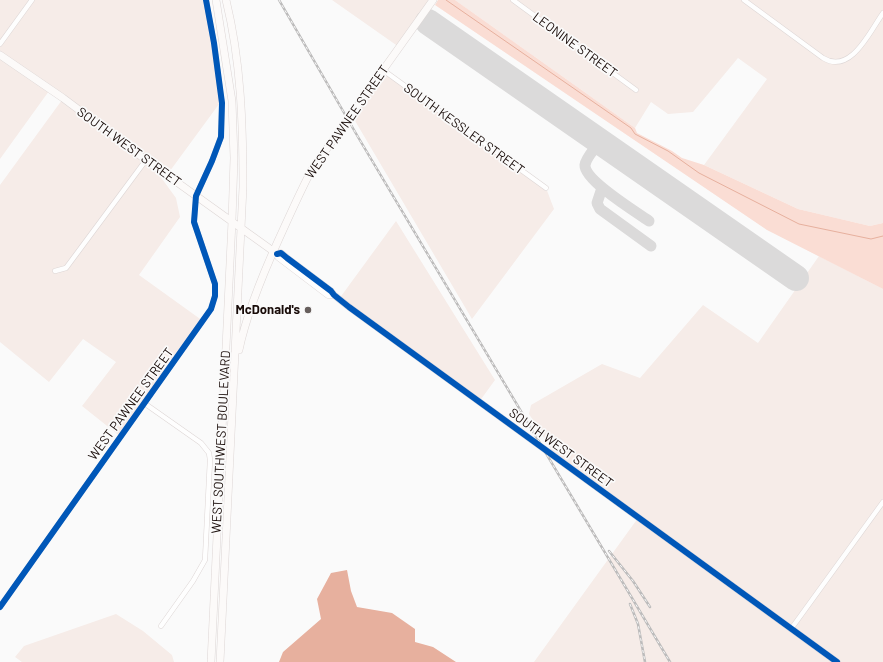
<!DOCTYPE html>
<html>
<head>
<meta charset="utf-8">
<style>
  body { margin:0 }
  canvas { display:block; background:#fafafa }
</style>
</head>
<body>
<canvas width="883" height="662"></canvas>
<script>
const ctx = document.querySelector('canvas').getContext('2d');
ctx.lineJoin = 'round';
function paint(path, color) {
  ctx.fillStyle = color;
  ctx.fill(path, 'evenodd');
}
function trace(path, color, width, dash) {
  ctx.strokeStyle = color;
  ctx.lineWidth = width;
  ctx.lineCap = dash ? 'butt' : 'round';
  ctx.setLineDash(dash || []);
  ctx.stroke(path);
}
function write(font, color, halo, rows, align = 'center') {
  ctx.font = font + ' Barlow,sans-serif';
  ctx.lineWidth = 3.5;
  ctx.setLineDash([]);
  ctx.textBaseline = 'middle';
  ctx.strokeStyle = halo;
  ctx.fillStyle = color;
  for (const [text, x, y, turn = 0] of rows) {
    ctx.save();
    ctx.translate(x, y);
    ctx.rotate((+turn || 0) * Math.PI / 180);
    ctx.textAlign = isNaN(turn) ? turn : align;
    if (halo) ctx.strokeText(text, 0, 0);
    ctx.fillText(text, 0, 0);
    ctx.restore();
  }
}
const built = new Path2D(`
  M0,0H206L222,100L167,175L152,165L176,198L180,217L139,275L203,321L121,437L82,406L116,362L83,339L49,382L0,342V185L62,100L49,91L0,159Z
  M332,0H433L399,47Z
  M455,0H883V223L870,226L798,209L704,165L767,79L738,58L693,112L668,114L651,102L635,128Z
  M383,70L546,188L554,209L472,319L351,114Z
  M396,221L495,380L479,402L339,299Z
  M819,256L883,289V662H534L638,518L555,457L548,444L529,414L531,405L602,364L640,378L703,305L758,343Z
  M116,614L143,631L172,655L174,662H22L15,657L24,646Z`);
const green = new Path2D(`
  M438,0H455L635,128L637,133L672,151L682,158L704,165L798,209L870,226L883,223V289L767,230L435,5Z`);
const water = new Path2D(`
  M347,570L351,591L357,607L392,613L415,629V642L433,647L456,662H279L283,652L321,619L317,599L331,573Z`);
const stream = new Path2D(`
  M446,0L631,128L635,134L668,151L699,173L799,224L871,239L883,236`);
const taxiway = new Path2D(`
  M600,141C596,148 586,157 585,165C584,180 636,212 649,221
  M602,188L597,203L600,209L651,246`);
const runway = new Path2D(`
  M428,22L796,278`);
const minor = new Path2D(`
  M513,0L636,90
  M744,0L823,58C851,75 870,31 883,13
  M0,44L32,0
  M383,70L546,188
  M55,271L66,268L146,160
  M144,403L201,443L209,453L210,460L205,560L193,581L161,626
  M0,607L211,309L215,296V284L194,222L196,196L212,161L221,137L222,103L214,43L206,0
  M791,629L883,502`);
const tertiary = new Path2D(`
  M275,252L278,257L328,295H334
  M277,254L281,253L287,258L331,291L334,295L349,307L837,662`);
const secondary = new Path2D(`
  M0,55L63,98L146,160L273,251
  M239,350C247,312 262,276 278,241C289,217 299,194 311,171L433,0
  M211,662L232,221L234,158L232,101L216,0
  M220,662L243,187C243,124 241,61 226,0`);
const rail = new Path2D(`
  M279,0L358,137L670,662
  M609,551L633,581L650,607
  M630,604L638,624L645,662`);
const cycleway = new Path2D(`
  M277,254L281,253L287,258L331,291L334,295L349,307L837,662
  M0,607L211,309L215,296V284L194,222L196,196L212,161L221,137L222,103L214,43L206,0`);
const markers = [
  [308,310,4,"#675f5d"]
];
const streetNames = [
  ["LEONINE STREET",575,45,36],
  ["WEST PAWNEE STREET",347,122,-55],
  ["SOUTH KESSLER STREET",464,129,36],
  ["SOUTH WEST STREET",129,147,36],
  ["WEST PAWNEE STREET",131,404,-54],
  ["WEST SOUTHWEST BOULEVARD",221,442,-87],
  ["SOUTH WEST STREET",561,448,36]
];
const poiNames = [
  ["McDonald's",300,310]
];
paint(built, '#f6ece8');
paint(green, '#faddd4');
paint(water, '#e7b09e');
trace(stream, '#e7b09e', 1);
trace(taxiway, '#dbdada', 11);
trace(runway, '#dbdada', 26);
trace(minor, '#ddd6d5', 5.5);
trace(tertiary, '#ddd6d5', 7);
trace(secondary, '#ddd6d5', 8);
trace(minor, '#fefefe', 4.5);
trace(tertiary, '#fefefe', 6);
trace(secondary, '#fcfaf9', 7);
trace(rail, '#bcbbbb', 2.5);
trace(rail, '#fafafa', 1, [3]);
trace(cycleway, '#0057b8', 6);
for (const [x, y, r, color] of markers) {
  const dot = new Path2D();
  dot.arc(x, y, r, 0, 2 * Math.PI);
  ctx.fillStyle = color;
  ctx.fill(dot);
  trace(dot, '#fafafa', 1.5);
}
write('13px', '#180b08', '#fafafa', streetNames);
write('bold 13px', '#180b08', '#fafafa', poiNames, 'right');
</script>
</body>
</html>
